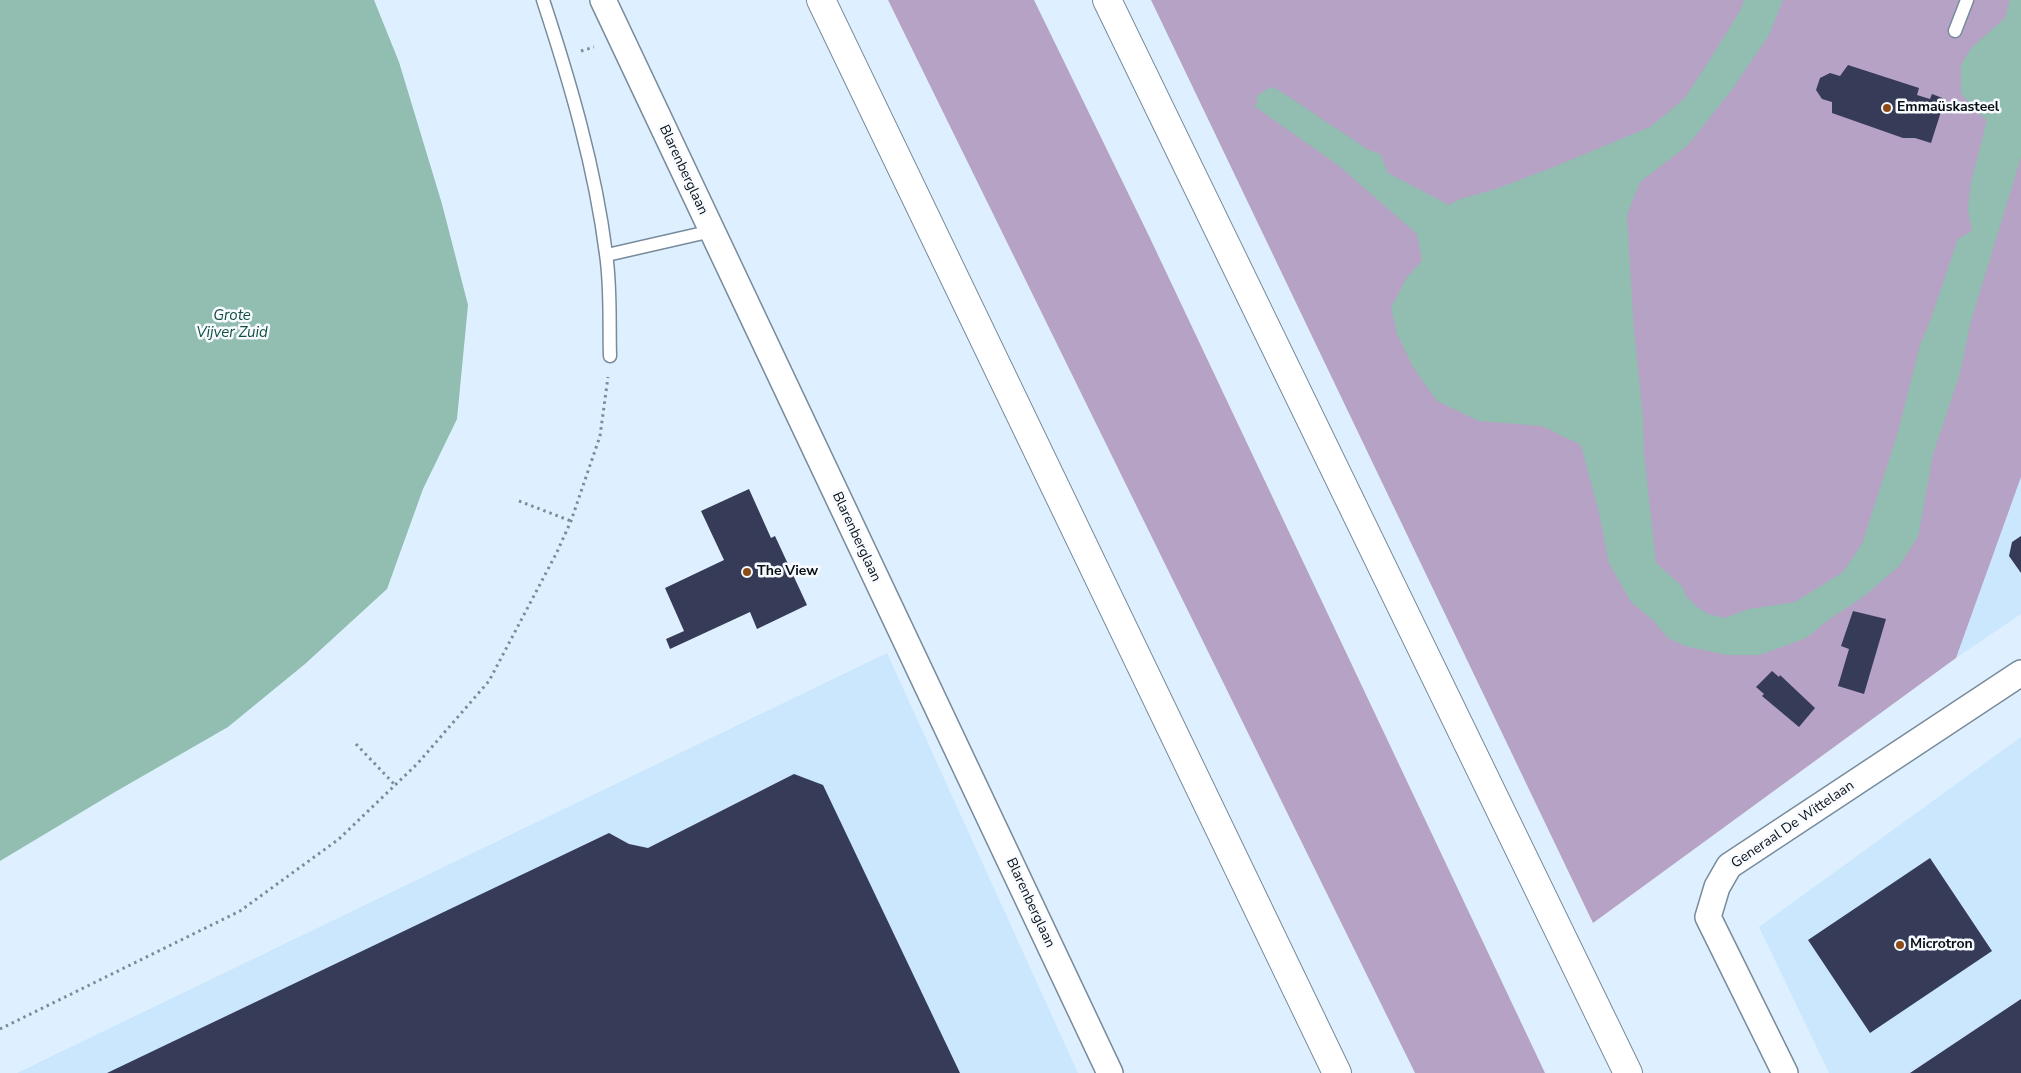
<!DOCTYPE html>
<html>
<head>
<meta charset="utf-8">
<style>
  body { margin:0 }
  canvas { display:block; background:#def0ff }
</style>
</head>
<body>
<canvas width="2021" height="1073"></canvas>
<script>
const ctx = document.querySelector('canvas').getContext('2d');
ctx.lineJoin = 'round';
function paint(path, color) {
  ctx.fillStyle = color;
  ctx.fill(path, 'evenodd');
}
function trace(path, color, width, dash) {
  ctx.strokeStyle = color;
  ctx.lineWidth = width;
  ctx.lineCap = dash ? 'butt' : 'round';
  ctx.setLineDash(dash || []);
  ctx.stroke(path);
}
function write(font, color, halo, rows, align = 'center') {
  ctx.font = font + ' "Nunito Sans",sans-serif';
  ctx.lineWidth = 5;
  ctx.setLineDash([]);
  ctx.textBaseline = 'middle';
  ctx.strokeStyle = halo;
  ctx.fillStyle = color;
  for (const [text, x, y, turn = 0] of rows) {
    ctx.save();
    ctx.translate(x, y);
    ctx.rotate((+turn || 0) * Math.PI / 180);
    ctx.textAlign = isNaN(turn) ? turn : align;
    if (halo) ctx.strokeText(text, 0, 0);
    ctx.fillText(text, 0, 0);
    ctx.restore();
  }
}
const built = new Path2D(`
  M2021,477V614L1956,658L1993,554Z
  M887,653L1078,1073H17Z
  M2021,737V1073H1829L1759,927Z`);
const forest = new Path2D(`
  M888,0H1034L1149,236L1545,1073H1415Z
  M1151,0H2021V477L1956,658L1593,923Z`);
const water = new Path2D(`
  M0,0H374L399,62L442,204L468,305L457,419L423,489L387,589L305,664L228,727L115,792L0,861Z
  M1744,0H1783L1769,35L1731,91L1688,145L1640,182L1627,215L1634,331L1643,418L1644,454L1656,563L1682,586L1686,596L1697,607L1708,614L1724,618L1749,609L1795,602L1843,572L1862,544L1898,432L1920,345L1930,321L1958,239L1972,231L1968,209L1971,183L1987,120L1974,109L1961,93V65L1971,48L2005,18L2010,0H2021V157L1971,321L1960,373L1933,454L1918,537L1899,566L1863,597L1828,620L1806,638L1760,655H1727L1685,646L1668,638L1653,620L1631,602L1609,563L1599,513L1581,445L1542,426L1479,421L1437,401L1413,367L1397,334L1391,308L1407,277L1422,261L1417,234L1338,165L1254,106L1258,102L1256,96L1271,87L1280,91L1367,149L1380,154L1388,173L1449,205L1460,199L1493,190L1551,168L1650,127L1684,99L1709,61L1740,11Z`);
const building = new Path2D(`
  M1848,65L1919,88L1917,95L1930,99L1932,94L1945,99L1931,143L1915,138H1903L1832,113V102L1822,99L1816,90L1820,78L1830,73L1840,76Z
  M749,489L771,538L775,536L807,605L757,629L750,612L670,649L666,639L684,631L665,588L724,560L701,511Z
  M2021,536V573L2009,556L2012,542Z
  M1853,611L1886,619L1864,694L1838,686L1849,649L1841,646Z
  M1772,671L1779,677L1780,675L1815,708L1799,727L1762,696L1764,694L1756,687Z
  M794,774L823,785L960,1073H107L609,833L629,844L648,848Z
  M1930,858L1992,951L1870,1033L1808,940Z
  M2021,999V1073H1910Z`);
const path = new Path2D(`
  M581,51L594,47
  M519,501L571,521
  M356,744L395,785
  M0,1029L240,911L339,839L418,763L489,681L557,552L571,521L600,436L608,377`);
const service = new Path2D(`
  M543,0C570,82 595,167 606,254C611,287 609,322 610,356
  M1955,31L1967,0
  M607,255L712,231`);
const minor = new Path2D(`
  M603,0L1110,1073
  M1785,1073L1708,917L1717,887L1729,866L2021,673`);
const motorway = new Path2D(`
  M821,0L1337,1073
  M1107,0L1628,1073`);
const markers = [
  [1887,108,5,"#8d4c17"],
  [747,572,5,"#8d4c17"],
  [1900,945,5,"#8d4c17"]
];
const poiNames = [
  ["Emmaüskasteel",1897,108],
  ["The View",757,572],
  ["Microtron",1910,945]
];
const streetNames = [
  ["Blarenberglaan",683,170,65],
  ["Blarenberglaan",856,537,65],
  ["Generaal De Wittelaan",1793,825,-34],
  ["Blarenberglaan",1030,903,65]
];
const waterNames = [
  ["Grote",232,316],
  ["Vijver Zuid",232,333]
];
paint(built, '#cae7fe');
paint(forest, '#b6a2c4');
paint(water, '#91beb0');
paint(building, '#363b58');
trace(service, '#778b9c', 15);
trace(minor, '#778b9c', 28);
trace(motorway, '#778b9c', 30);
trace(path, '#7e8b96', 3, [2.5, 4]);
trace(service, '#fff', 12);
trace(minor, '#fff', 25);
trace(motorway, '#fff', 28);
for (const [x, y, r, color] of markers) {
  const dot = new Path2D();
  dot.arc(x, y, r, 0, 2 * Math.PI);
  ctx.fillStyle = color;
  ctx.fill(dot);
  trace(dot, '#f7fbff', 2);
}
write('bold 14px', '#080f15', '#f7fbff', poiNames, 'left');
write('14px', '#080f15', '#f7fbff', streetNames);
write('italic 15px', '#124f41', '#f7fbff', waterNames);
</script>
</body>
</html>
